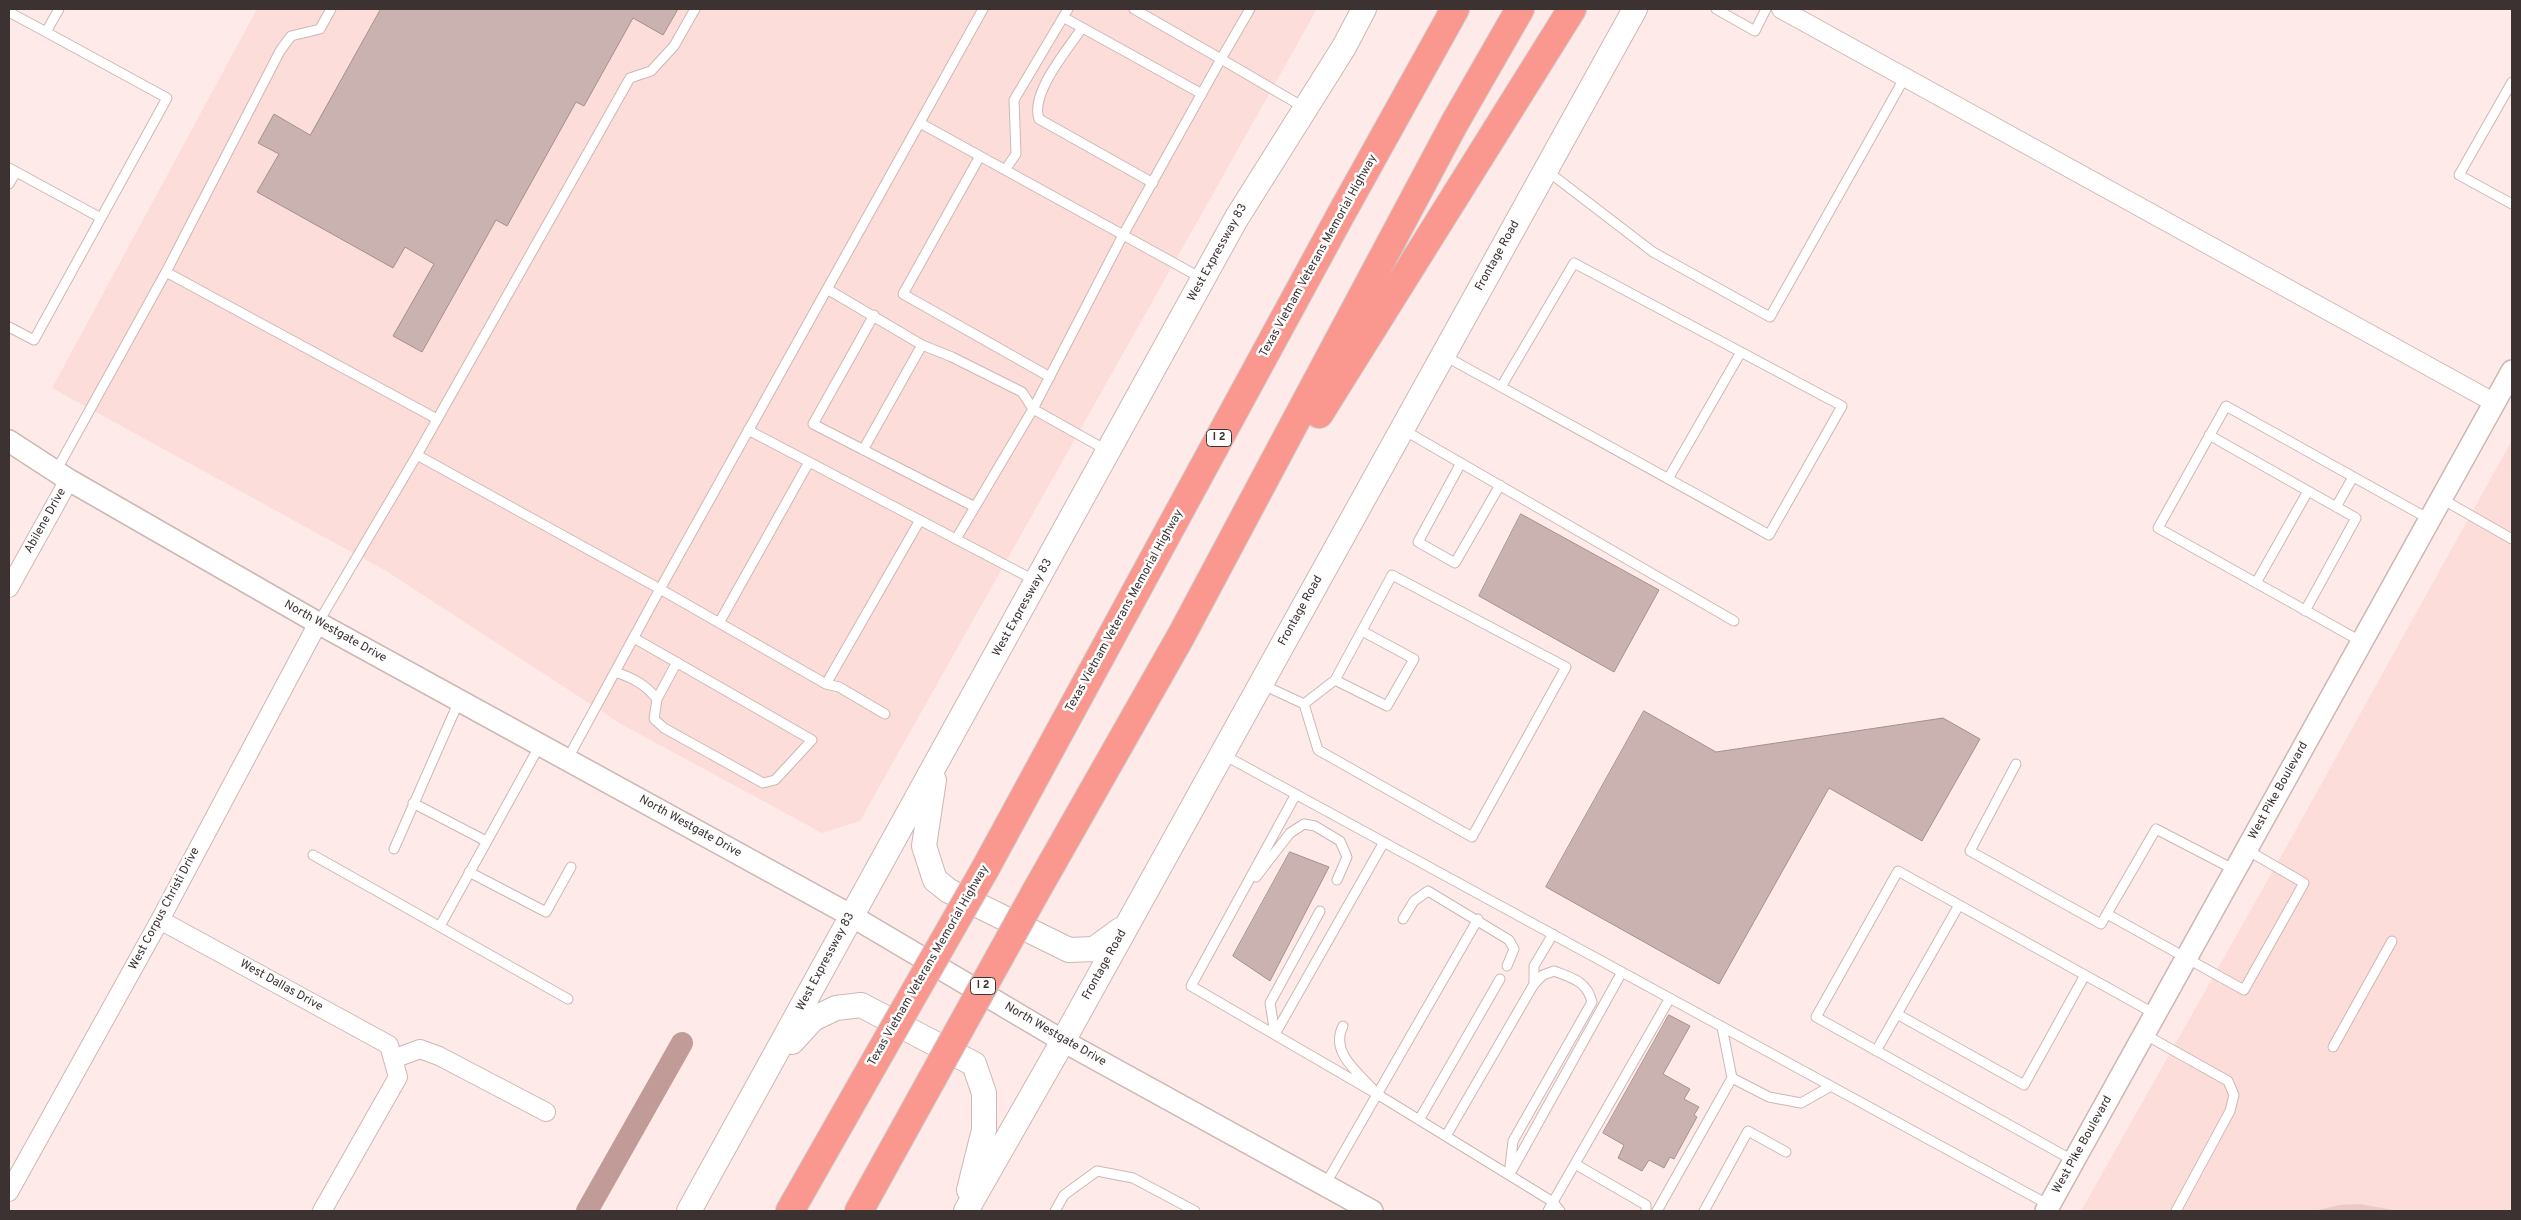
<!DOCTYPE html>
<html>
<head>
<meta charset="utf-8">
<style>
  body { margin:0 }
  #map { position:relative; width:2521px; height:1220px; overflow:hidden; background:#feebe9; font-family:Overpass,sans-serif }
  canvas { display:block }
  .frame { position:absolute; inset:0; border:10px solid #3b3231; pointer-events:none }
</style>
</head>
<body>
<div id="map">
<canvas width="2521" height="1220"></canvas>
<div class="frame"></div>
</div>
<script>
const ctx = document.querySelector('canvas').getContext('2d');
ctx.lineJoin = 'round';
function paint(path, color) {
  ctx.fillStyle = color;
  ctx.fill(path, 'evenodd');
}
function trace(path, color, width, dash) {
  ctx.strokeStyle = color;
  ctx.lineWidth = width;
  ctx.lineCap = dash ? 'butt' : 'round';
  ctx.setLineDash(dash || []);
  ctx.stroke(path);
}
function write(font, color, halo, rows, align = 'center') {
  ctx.font = font + ' Overpass,sans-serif';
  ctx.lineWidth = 5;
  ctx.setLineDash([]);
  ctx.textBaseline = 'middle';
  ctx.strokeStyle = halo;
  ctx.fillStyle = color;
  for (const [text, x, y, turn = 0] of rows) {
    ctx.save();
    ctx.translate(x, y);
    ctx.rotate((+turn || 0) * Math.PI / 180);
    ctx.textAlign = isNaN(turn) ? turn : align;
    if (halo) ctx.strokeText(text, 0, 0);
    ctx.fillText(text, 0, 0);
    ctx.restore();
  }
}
const built = new Path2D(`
  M257,9H1317L860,821L822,833L621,724L386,571L52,388Z
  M2512,440V1211H2081L2293,835Z`);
const green = new Path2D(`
  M2360,1204L2398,1211H2314L2340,1205Z`);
const canal = new Path2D(`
  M587,1211L682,1043`);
const building = new Path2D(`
  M381,9H678L663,35L633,18L584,106L576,102L507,226L496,220L422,352L393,336L434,264L405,247L393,268L257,192L279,154L258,143L274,114L310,135Z
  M1521,514L1659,590L1614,672L1479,596Z
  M1644,711L1716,752L1943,718L1980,739L1922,841L1829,788L1719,984L1546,887Z
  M1290,852L1329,867L1270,981L1233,956Z
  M1669,1015L1690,1026L1663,1074L1690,1089L1684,1099L1699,1107L1694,1115L1697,1117L1674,1159L1670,1157L1664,1168L1649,1160L1642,1171L1618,1158L1624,1145L1603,1133Z`);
const service = new Path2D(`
  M1250,9L1221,59L1305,108
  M1716,9L1755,31L1766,9
  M9,12L46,32L59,9
  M1063,17L1202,94
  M1082,28C1068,49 1030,93 1039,119L1153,183
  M2512,82L2459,175L2512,204
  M920,123L1203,279
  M980,156L903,294L1050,377
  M9,168L101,218
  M1005,170L1016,154L1014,100L1068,9
  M1546,170L1653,252L1770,317L1905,77
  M9,184L16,172
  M166,272L437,419
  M827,289L922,345L952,357L1022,392L1033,409L1123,235L1221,59L1134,9
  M874,315L813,424L975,507
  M9,327L34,340L167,98L46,32
  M1443,355C1552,415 1661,474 1769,535L1842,406L1574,263L1501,387
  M1402,429L1734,621
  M748,430L1034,580
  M2209,435L2308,491L2256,583
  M863,450L922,345
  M417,455L630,78L651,71L674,46L695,9
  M1461,463L1418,542L1455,563L1500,485
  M56,471L166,272L280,51L291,36L320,29L331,9
  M1668,479L1741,352
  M2442,499L2512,539
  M2336,507L2353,477
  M956,539L1033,409L1108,451
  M2305,611L2356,518L2308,491
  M318,623L417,455L660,589L567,760
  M719,623L809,462
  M634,638L812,740L775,780L763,783L664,728L654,719L657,699L677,662
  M2362,642L2158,528L2226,406L2429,519
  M615,672C633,678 645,684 657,699
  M1335,680L1387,706L1414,659L1362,631
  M826,684L920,520
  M1261,684L1304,704L1318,750L1472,837L1566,667L1392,575L1335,680L1304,704
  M885,714L839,687L826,684L660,589L983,9
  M1222,754L2049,1205
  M2016,764L1970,851L2101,924L2156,829L2235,870
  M1296,794L1191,986L1377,1094L1553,1202L1548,1211
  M413,803L486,841
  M394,849L459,701
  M313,855L568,999
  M469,872L546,912L571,867
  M1256,877L1290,833L1304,824L1315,826L1340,841L1347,857L1337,880
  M2107,914L2244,990L2304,883L2247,850
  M1403,919L1414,901L1428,891L1509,940L1514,949L1507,966
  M440,926L540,745
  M1534,985V966L1553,934
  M1897,1014L2024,1085L2085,975
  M1343,1026C1330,1051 1356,1071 1372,1088
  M1275,1034L1384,842
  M1275,1034L1270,1003L1320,911
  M2144,1034L2228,1081L2234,1095L2230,1111L2176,1211
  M2333,1047L2392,941
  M1876,1051L1959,905
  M1732,1078L1769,1097L1801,1103L1831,1086
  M1419,1120L1500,979
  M1446,1136L1534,984L1543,975L1554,971C1572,978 1587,981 1592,1002L1513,1141L1509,1175
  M2074,1161L1816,1017L1898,871L2155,1014
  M1575,1164L1646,1205V1211
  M1512,1170L1622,972
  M1325,1185L1478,919
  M1055,1211L1064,1195L1097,1171L1133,1178L1195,1211
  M1560,1211L1553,1202L1670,998
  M1657,1211L1732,1078L1722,1027
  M1704,1211L1748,1131L1786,1152`);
const minor = new Path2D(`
  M1781,9L2495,403
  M9,588L69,480
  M160,920L389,1045L398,1077L322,1211
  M393,1059L420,1049L439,1056L546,1112
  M9,1192L160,920L318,623`);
const tertiary = new Path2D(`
  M9,441L69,480L318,623L850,915L1063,1041L1372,1211
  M2046,1211L2512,371`);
const secondary = new Path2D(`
  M934,780L924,846L935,880L949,891L1069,950L1094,949L1120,930
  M792,1042L813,1019L836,1008L861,1005L974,1064L984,1093V1130L969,1190
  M689,1211L1236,219L1344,47L1364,9
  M966,1211L1063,1041L1635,9`);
const motorway = new Path2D(`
  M1319,414L1572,9
  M985,869L1340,216L1455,9
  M1035,893L1181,636L1454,124L1520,9
  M790,1211L881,1051
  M859,1211L932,1079`);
const motorwayBridge = new Path2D(`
  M881,1051L985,869
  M932,1079L1035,893`);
const shields = [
  [1219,438,25],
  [983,986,25]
];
const shieldNames = [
  ["I 2",1219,438],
  ["I 2",983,986]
];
const streetNames = [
  ["West Expressway 83",1218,253,-61],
  ["Texas Vietnam Veterans Memorial Highway",1319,256,-61],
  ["Frontage Road",1498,256,-61],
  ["Abilene Drive",46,521,-61],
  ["West Expressway 83",1023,608,-61],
  ["Texas Vietnam Veterans Memorial Highway",1125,611,-61],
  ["Frontage Road",1301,611,-61],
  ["North Westgate Drive",335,632,29],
  ["West Pike Boulevard",2279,791,-61],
  ["North Westgate Drive",690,827,29],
  ["West Corpus Christi Drive",165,909,-62],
  ["West Expressway 83",826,962,-62],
  ["Frontage Road",1105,965,-61],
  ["Texas Vietnam Veterans Memorial Highway",929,966,-60],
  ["West Dallas Drive",281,986,29],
  ["North Westgate Drive",1055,1035,30],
  ["West Pike Boulevard",2083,1145,-61]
];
paint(built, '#fdddd9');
paint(green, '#ebcac6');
trace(canal, '#c19b97', 22);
paint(building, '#c9b2b0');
trace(building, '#a5908d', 1);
trace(service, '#cdb7b4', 11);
trace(minor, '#cdb7b4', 20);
trace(tertiary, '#cdb7b4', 24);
trace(secondary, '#cdb7b4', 26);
trace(motorway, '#d0cece', 30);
trace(service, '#fff', 9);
trace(minor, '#fff', 18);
trace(tertiary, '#fff', 21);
trace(secondary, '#fff', 24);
trace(motorway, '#fa988f', 28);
trace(motorwayBridge, '#d0cece', 30, []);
trace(motorwayBridge, '#fa988f', 28);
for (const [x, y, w] of shields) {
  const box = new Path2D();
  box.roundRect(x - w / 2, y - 8.5, w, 17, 4);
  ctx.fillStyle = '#fdfdfd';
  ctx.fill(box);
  trace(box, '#3b3231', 1);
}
write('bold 11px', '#3b3231', null, shieldNames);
write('12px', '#3b3231', '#fdfdfd', streetNames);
</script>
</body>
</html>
